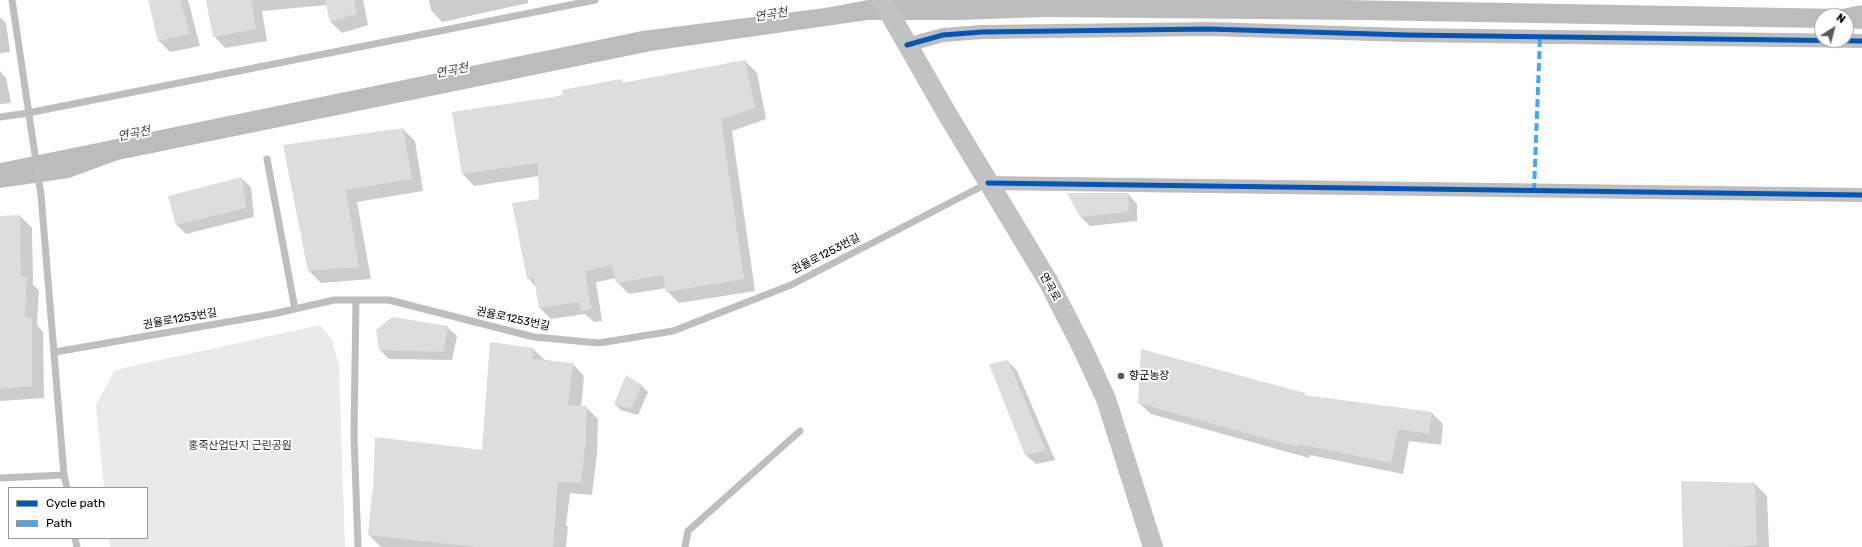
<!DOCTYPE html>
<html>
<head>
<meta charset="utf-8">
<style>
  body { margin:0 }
  #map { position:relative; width:1862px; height:547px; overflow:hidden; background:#fff; font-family:Rubik,sans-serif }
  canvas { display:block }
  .legend { position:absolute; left:8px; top:487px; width:140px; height:52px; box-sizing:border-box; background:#fff; border:1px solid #999; margin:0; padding:5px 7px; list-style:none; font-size:12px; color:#000 }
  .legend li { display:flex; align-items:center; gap:8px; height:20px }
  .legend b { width:20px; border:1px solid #999 }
  .north { position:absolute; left:1814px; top:8px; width:40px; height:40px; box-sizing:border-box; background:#fff; border:1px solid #999; border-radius:50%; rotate:36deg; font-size:11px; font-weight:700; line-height:16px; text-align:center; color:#000 }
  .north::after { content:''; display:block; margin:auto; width:14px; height:18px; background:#595959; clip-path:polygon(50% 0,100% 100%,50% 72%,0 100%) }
</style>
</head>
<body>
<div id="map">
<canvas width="1862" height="547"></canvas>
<ul class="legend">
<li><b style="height:5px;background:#0057b8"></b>Cycle path</li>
<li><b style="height:5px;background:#3fa9f5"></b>Path</li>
</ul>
<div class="north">N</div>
</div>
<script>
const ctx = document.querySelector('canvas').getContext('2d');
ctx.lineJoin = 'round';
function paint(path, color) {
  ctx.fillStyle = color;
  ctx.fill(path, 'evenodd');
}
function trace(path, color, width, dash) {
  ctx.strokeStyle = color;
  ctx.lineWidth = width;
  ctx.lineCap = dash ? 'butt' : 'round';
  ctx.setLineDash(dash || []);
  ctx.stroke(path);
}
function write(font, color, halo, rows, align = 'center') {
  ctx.font = font + ' Rubik,"Noto Sans KR",sans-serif';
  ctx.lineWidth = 4;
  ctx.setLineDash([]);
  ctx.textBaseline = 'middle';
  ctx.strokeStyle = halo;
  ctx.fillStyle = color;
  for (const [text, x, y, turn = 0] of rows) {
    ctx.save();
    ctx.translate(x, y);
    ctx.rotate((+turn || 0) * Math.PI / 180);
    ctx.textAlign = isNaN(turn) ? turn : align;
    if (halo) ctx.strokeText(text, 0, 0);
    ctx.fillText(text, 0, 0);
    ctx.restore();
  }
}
const green = new Path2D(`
  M320,325L332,340L339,365L345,547H110L109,538H147V488H104L96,405L115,370Z`);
const water = new Path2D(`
  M868,0H1341L1842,9L1862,5V29L1846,28V16H1822V28L1363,20L1045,17L957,20H868L651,51L118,160L69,178L0,188V163L642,31L825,8Z`);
const shadow = new Path2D(`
  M149,0H188L200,46L170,52L159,41Z
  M207,0H363L368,25L342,33L331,22L327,5L262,11L267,41L225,48L214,36Z
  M429,0H528V3L442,22L431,10Z
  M0,17L6,23L10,52L0,53Z
  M745,61L757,73L766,119L732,131L755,291L679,303L667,291V288L629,294L617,282L616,278L596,282L602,321L594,322L585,314L551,319L540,308L536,287L528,278L540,200L539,176L474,186L463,174L554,98L621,80L624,84Z
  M0,71L6,78L11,103L0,104Z
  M403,129L415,141L423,191L357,202L371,279L321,283L309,271L284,146Z
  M241,178L251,187L254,217L186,234L177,225Z
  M1128,194L1137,204V221L1090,226L1081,217Z
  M20,216L32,228L33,285L39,290L37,325L43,332L44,398L0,401V217Z
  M447,327L457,336L452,360L389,359L380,350Z
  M533,349L545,360L573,364L584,376L581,407H586L598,419L597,453L592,495L570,493L566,525L568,527L566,547H381L369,535L483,451Z
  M1008,361L1017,371L1055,460L1036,464L1026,455L991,365Z
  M626,377L642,386L648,392L638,415L621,410L615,404Z
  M1304,394L1306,396L1432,413L1443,424L1441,445L1409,441L1403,474L1310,455L1309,458L1151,414L1139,403Z
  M1755,484L1767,496L1769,547H1684Z`);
const building = new Path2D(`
  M148,0H180L190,34L158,41Z
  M206,0H251L256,29L213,37Z
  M325,0H354L357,14L330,22Z
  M745,60L755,108L721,119L744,279L666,292L663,275L616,283L612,265L585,271L591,309L581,311L579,302L539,308L534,278L527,279L512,203L539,199L538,163L462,174L452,112L554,97L563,95L562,90L621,79L622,83Z
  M403,128L412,179L346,190L359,267L308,271L283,145Z
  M242,177L246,208L176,225L168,196Z
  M1067,193H1128L1129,212L1080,217Z
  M20,215L21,276L27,277L25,317L32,318V386L0,389V216Z
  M392,317L448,326L443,352L379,350L376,330Z
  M490,342L534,348L532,359L573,363L568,405L587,406L586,441L581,483L558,482L553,547H477L368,535L372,494H373L375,437L482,450Z
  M1141,349L1305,393L1304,395L1432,412L1429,434L1398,429L1391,463L1298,444L1297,447L1138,403Z
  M1008,360L1046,451L1025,455L989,364Z
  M626,375L642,385L631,409L614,404Z
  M1681,481L1755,483L1757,545L1734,547H1683Z`);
const lane = new Path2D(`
  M12,0L41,195L64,475L67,488
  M0,117L28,113L595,0
  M267,159L295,309
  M356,300L354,435L358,547
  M55,352L273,314L334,300H389L534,337L599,343L673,331L791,285L988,183
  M0,478L64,475
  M75,538L77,547
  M685,547L688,531L800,431`);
const street = new Path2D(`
  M907,45L943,35L982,32L1208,29L1407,35L1862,41
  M988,183L1862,195`);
const secondary = new Path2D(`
  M882,0L946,112L1048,281L1082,347L1106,399L1153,547`);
const quiet = new Path2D(`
  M1534,191L1540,37`);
const cycleway = new Path2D(`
  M907,45L943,35L982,32L1208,29L1407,35L1862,41
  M988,183L1862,195`);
const markers = [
  [1121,376,4,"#595959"]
];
const streetNames = [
  ["권율로1253번길",826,254,-27],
  ["연곡로",1050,287,61],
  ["권율로1253번길",180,319,-10],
  ["권율로1253번길",513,319,12]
];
const poiNames = [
  ["향군농장",1129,376]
];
const parkNames = [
  ["홍죽산업단지 근린공원",240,446]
];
const waterNames = [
  ["연곡천",771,15,-9],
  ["연곡천",452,71,-11],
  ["연곡천",134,134,-11]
];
paint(green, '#eaeaea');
paint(water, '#bcbcbc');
paint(shadow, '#0003');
paint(building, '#ddd');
trace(lane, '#bebebe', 7);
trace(street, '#bebebe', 14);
trace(secondary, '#c2c2c2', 20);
trace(quiet, '#3fa9f5', 4, [8, 4]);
trace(cycleway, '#0057b8', 5);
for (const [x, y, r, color] of markers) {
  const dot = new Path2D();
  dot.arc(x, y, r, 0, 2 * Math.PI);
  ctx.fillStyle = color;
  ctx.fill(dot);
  trace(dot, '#fff', 1.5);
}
write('11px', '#000', '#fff', streetNames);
write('11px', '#000', '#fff', poiNames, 'left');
write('11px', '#303030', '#fff', parkNames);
write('italic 12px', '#414141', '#fff', waterNames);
</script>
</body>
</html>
